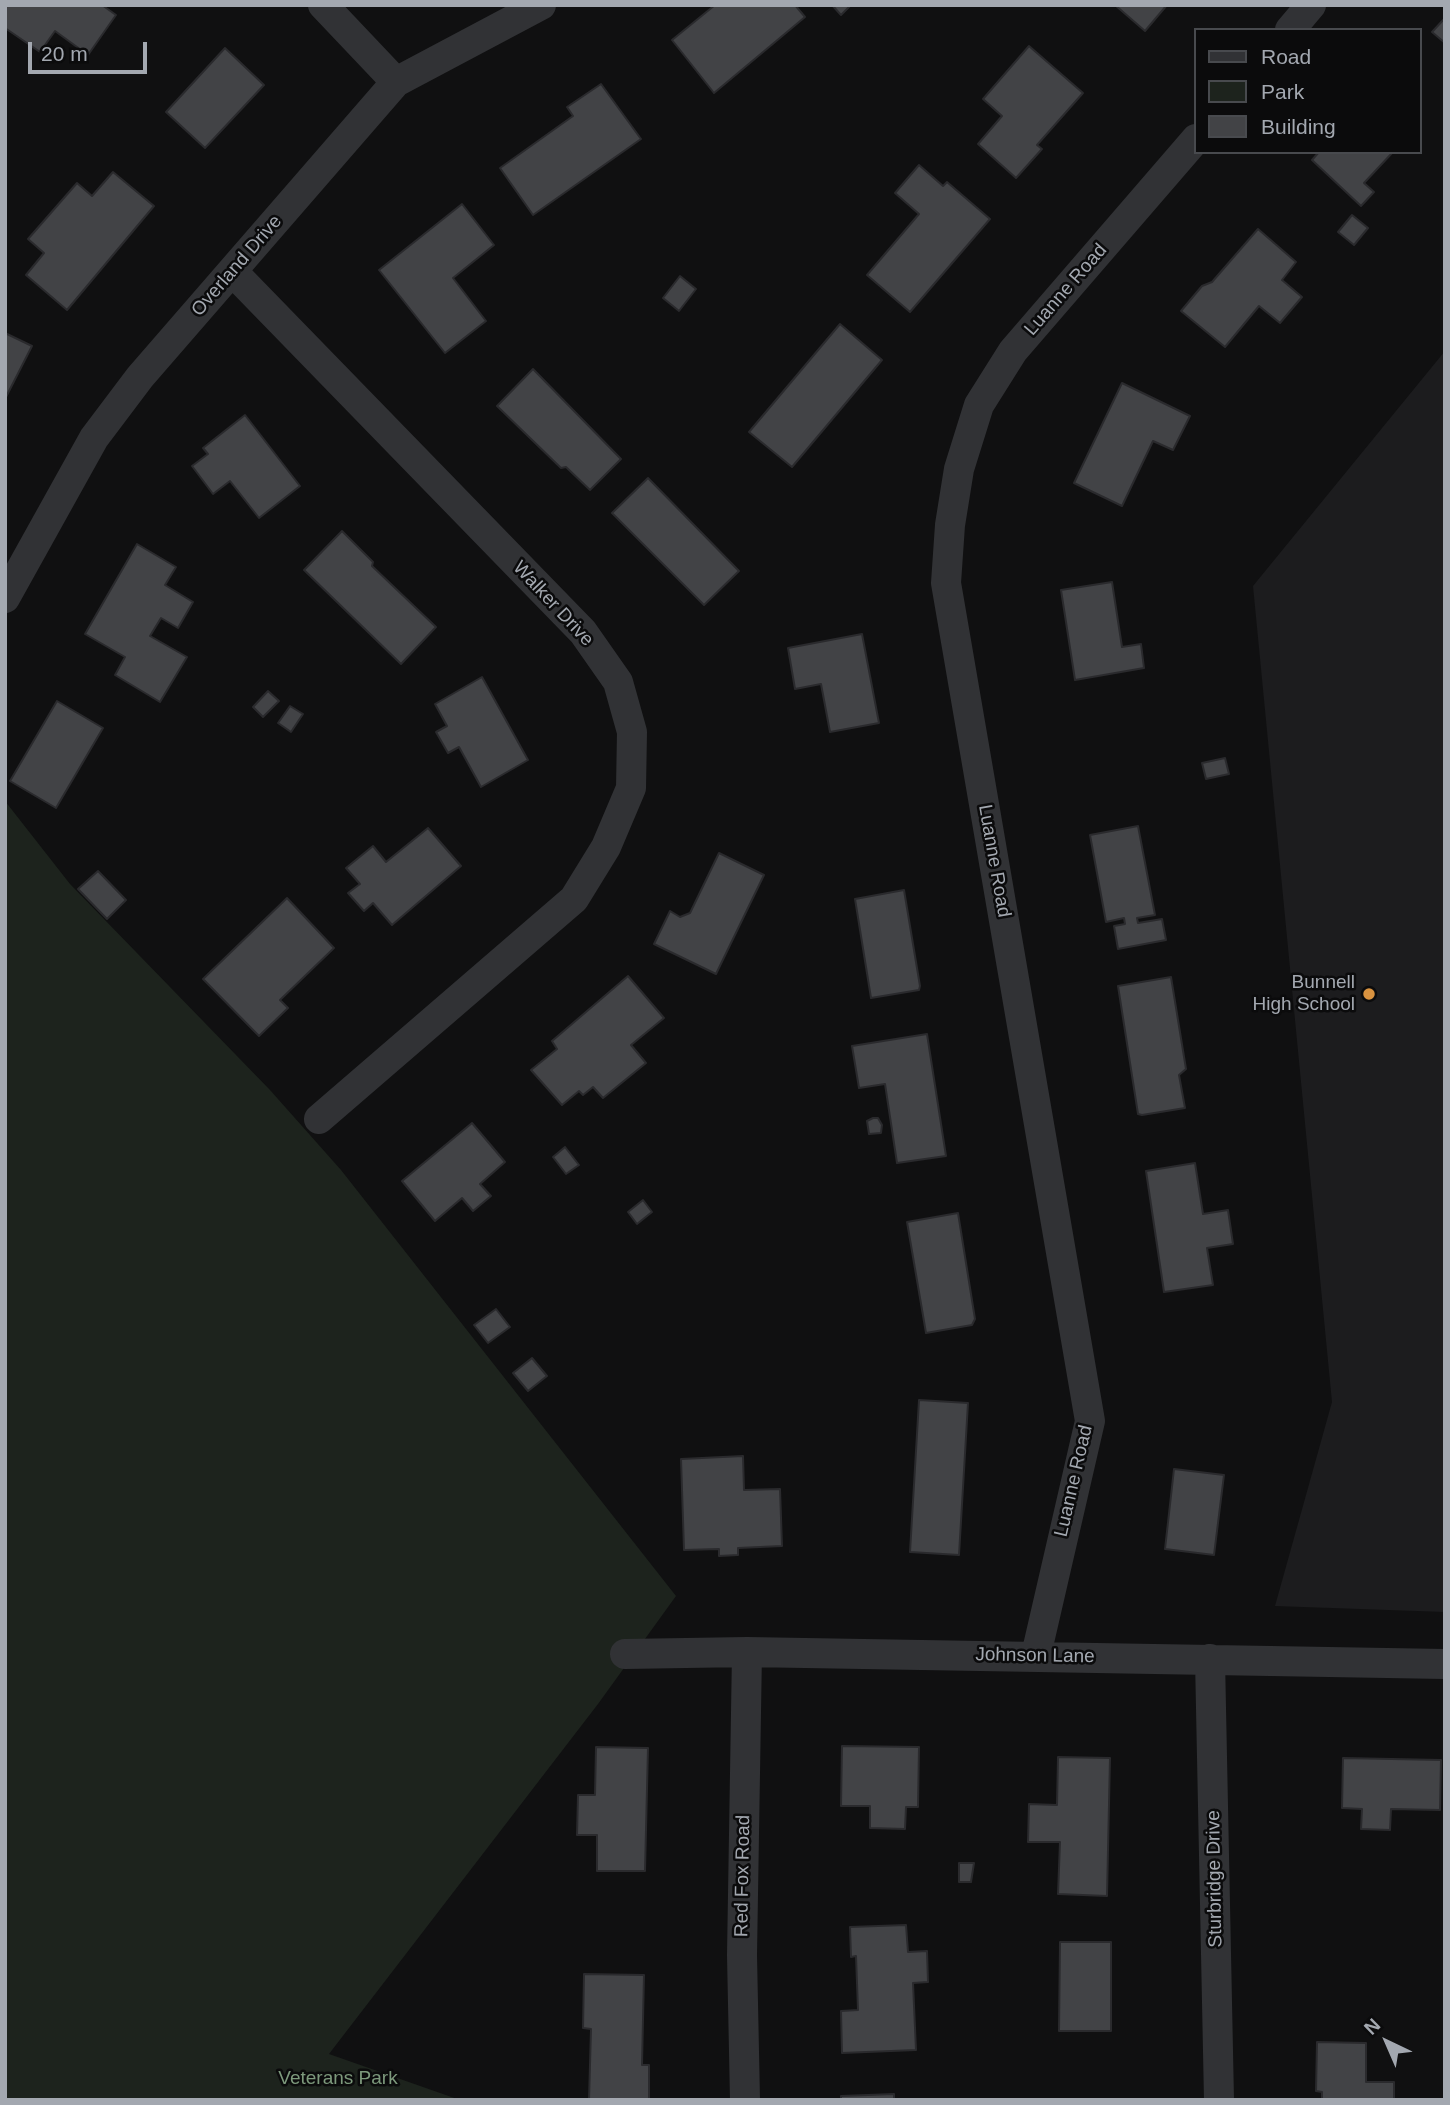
<!DOCTYPE html>
<html>
<head>
<meta charset="utf-8">
<style>
  body { margin:0 }
  #map { position:relative; width:1450px; height:2105px; overflow:hidden; background:#101011; font-family:Arial,sans-serif }
  canvas { display:block }
  .frame { position:absolute; inset:0; border:7px solid #a3a8b0; pointer-events:none }
  .legend { position:absolute; left:1194px; top:28px; width:228px; height:126px; box-sizing:border-box; background:#0b0b0c; border:2px solid #484a4e; margin:0; padding:9px 12px; list-style:none; font-size:21px; color:#a3a8b0 }
  .legend li { display:flex; align-items:center; gap:14px; height:35px }
  .legend b { width:35px; border:2px solid #484a4e }
  .north { position:absolute; left:1352px; top:2007px; width:70px; height:70px; -webkit-text-stroke:5px #0b0b0c; paint-order:stroke; rotate:316deg; font-size:19px; font-weight:700; line-height:28px; text-align:center; color:#a3a8b0 }
  .north::after { content:''; display:block; margin:auto; width:24px; height:32px; background:#a3a8b0; clip-path:polygon(50% 0,100% 100%,50% 72%,0 100%) }
  .scale { position:absolute; left:28px; top:42px; width:119px; height:32px; box-sizing:border-box; border:4px solid #a3a8b0; border-top:0; padding-left:9px; font-size:21px; line-height:24px; white-space:nowrap; color:#a3a8b0; -webkit-text-stroke:5px #0b0b0c; paint-order:stroke }
</style>
</head>
<body>
<div id="map">
<canvas width="1450" height="2105"></canvas>
<div class="frame"></div>
<ul class="legend">
<li><b style="height:9px;background:#313235"></b>Road</li>
<li><b style="height:19px;background:#1d231d"></b>Park</li>
<li><b style="height:19px;background:#424346"></b>Building</li>
</ul>
<div class="north">N</div>
<div class="scale">20 m</div>
</div>
<script>
const ctx = document.querySelector('canvas').getContext('2d');
ctx.lineJoin = 'round';
function paint(path, color) {
  ctx.fillStyle = color;
  ctx.fill(path, 'evenodd');
}
function trace(path, color, width, dash) {
  ctx.strokeStyle = color;
  ctx.lineWidth = width;
  ctx.lineCap = dash ? 'butt' : 'round';
  ctx.setLineDash(dash || []);
  ctx.stroke(path);
}
function write(font, color, halo, rows, align = 'center') {
  ctx.font = font + ' Arial,sans-serif';
  ctx.lineWidth = 5;
  ctx.setLineDash([]);
  ctx.textBaseline = 'middle';
  ctx.strokeStyle = halo;
  ctx.fillStyle = color;
  for (const [text, x, y, turn = 0] of rows) {
    ctx.save();
    ctx.translate(x, y);
    ctx.rotate((+turn || 0) * Math.PI / 180);
    ctx.textAlign = isNaN(turn) ? turn : align;
    if (halo) ctx.strokeText(text, 0, 0);
    ctx.fillText(text, 0, 0);
    ctx.restore();
  }
}
const built = new Path2D(`
  M1445,351V1612L1275,1606L1332,1402L1253,586Z`);
const green = new Path2D(`
  M5,801L70,884L270,1090L341,1170L676,1596L598,1704L329,2054L460,2100H5Z`);
const building = new Path2D(`
  M6,5H102L116,15L88,55L55,31L40,52L5,28Z
  M715,5H795L805,17L714,93L672,40Z
  M832,5H851L841,15Z
  M1115,5H1167L1145,31Z
  M1445,18V43L1432,32Z
  M1029,46L1083,93L1037,145L1042,149L1016,178L978,144L1002,116L983,99Z
  M225,48L264,85L205,148L166,112Z
  M601,84L641,139L533,215L500,168L573,116L567,107Z
  M1319,152H1393L1364,183L1374,192L1361,206L1312,160Z
  M919,165L943,186L947,182L990,219L910,312L867,275L919,214L895,193Z
  M113,172L154,206L67,310L26,275L44,253L28,239L77,183L92,196Z
  M462,204L494,245L453,278L486,321L445,353L379,270Z
  M1352,215L1368,228L1354,245L1338,232Z
  M1258,229L1296,262L1282,280L1302,297L1280,323L1259,306L1225,347L1181,311L1202,286L1212,282Z
  M680,276L696,289L679,311L663,298Z
  M840,324L882,360L792,467L749,432Z
  M5,333L32,346L5,399Z
  M533,369L621,459L590,490L566,467L561,468L497,406Z
  M1122,383L1190,416L1173,450L1153,441L1122,506L1074,483Z
  M245,415L300,486L259,518L230,481L213,494L192,466L208,454L203,448Z
  M648,478L739,571L704,605L612,513Z
  M342,531L373,562L372,566L436,627L401,664L304,570Z
  M137,544L176,567L165,585L193,602L178,628L161,618L150,636L187,657L160,702L115,675L125,657L85,634Z
  M1112,582L1122,647L1141,644L1144,668L1075,680L1061,590Z
  M862,634L879,723L830,732L821,684L795,689L788,648Z
  M482,677L528,760L481,787L459,747L448,753L436,732L447,726L435,704Z
  M268,691L279,701L263,717L253,707Z
  M57,701L103,728L56,808L10,781Z
  M290,706L303,714L291,732L278,723Z
  M1225,758L1229,774L1206,779L1202,763Z
  M1138,826L1155,915L1137,918L1138,923L1162,919L1166,940L1118,949L1114,926L1125,924L1124,918L1106,922L1090,835Z
  M428,828L461,866L392,925L373,903L364,911L348,893L360,884L346,868L373,846L386,862Z
  M719,853L764,875L716,974L654,944L670,911L680,917L690,913Z
  M98,871L126,900L107,919L78,889Z
  M904,890L920,986L919,990L871,998L855,899Z
  M287,898L334,948L280,1000L288,1008L259,1036L203,979Z
  M628,976L664,1018L631,1045L646,1063L603,1098L593,1087L583,1095L579,1091L562,1105L531,1070L557,1049L552,1041Z
  M1171,977L1186,1069L1179,1075L1185,1108L1142,1115L1138,1114L1118,986Z
  M927,1034L946,1156L897,1163L885,1084L859,1088L852,1046Z
  M873,1118H878L882,1125L881,1133L869,1134L867,1121Z
  M472,1123L505,1162L480,1184L491,1196L473,1211L462,1198L435,1221L402,1181Z
  M565,1147L579,1165L566,1174L553,1157Z
  M1195,1163L1203,1214L1228,1210L1233,1244L1207,1248L1213,1285L1164,1292L1146,1171Z
  M643,1200L652,1212L637,1224L628,1212Z
  M958,1213L975,1319L972,1325L926,1333L907,1222Z
  M496,1309L510,1327L488,1343L474,1325Z
  M532,1358L547,1376L528,1391L513,1373Z
  M919,1400L968,1403L959,1555L910,1552Z
  M743,1456L744,1490L780,1489L782,1546L738,1548V1555L719,1556V1549L684,1550L681,1459Z
  M1174,1469L1224,1475L1214,1555L1165,1549Z
  M842,1746L919,1747L918,1807H906L905,1829L870,1828V1806H841Z
  M596,1747L648,1748L645,1871H597V1835H577L578,1795H595Z
  M1058,1757L1110,1758L1107,1896L1058,1894L1060,1842H1028L1029,1804L1057,1805Z
  M1343,1758L1441,1760L1440,1810L1391,1809L1390,1830L1361,1829L1362,1809L1342,1808Z
  M959,1863H974L971,1882H959Z
  M906,1925L908,1952L927,1951L928,1982L913,1983L916,2050L842,2053L841,2011L858,2010L856,1956L851,1957L850,1927Z
  M1060,1942H1111V2031H1059Z
  M584,1974L644,1975L642,2065H649V2100H589L591,2029L583,2028Z
  M1317,2042L1366,2043V2082H1394V2100H1322V2092L1316,2091Z
  M894,2094V2100H841V2096Z`);
const minor = new Path2D(`
  M323,5L396,82
  M1290,30L1311,5
  M233,272L583,632L618,682L632,732L631,788L606,847L574,899L319,1119
  M5,598L94,438L140,377L396,82L541,5
  M625,1654L747,1652L1445,1664
  M1036,1655L1090,1421L946,583L950,525L959,469L979,405L1013,351L1196,139
  M1210,1659L1219,2100
  M745,2100L742,1955L747,1652`);
const markers = [
  [1369,994,7,"#d99340"]
];
const streetNames = [
  ["Overland Drive",237,266,-49],
  ["Luanne Road",1066,290,-49],
  ["Walker Drive",553,604,47],
  ["Luanne Road",994,861,80],
  ["Luanne Road",1074,1481,-77],
  ["Johnson Lane",1035,1656,1],
  ["Red Fox Road",743,1876,-89],
  ["Sturbridge Drive",1215,1879,-91]
];
const poiNames = [
  ["Bunnell",1355,983],
  ["High School",1355,1005]
];
const parkNames = [
  ["Veterans Park",338,2079]
];
paint(built, '#1c1c1e');
paint(green, '#1d231d');
paint(building, '#424346');
trace(building, '#2a2a2d', 2);
trace(minor, '#313235', 30);
for (const [x, y, r, color] of markers) {
  const dot = new Path2D();
  dot.arc(x, y, r, 0, 2 * Math.PI);
  ctx.fillStyle = color;
  ctx.fill(dot);
  trace(dot, '#0b0b0c', 2.5);
}
write('19px', '#a3a8b0', '#0b0b0c', streetNames);
write('19px', '#a3a8b0', '#0b0b0c', poiNames, 'right');
write('19px', '#7d997c', '#0b0b0c', parkNames);
</script>
</body>
</html>
